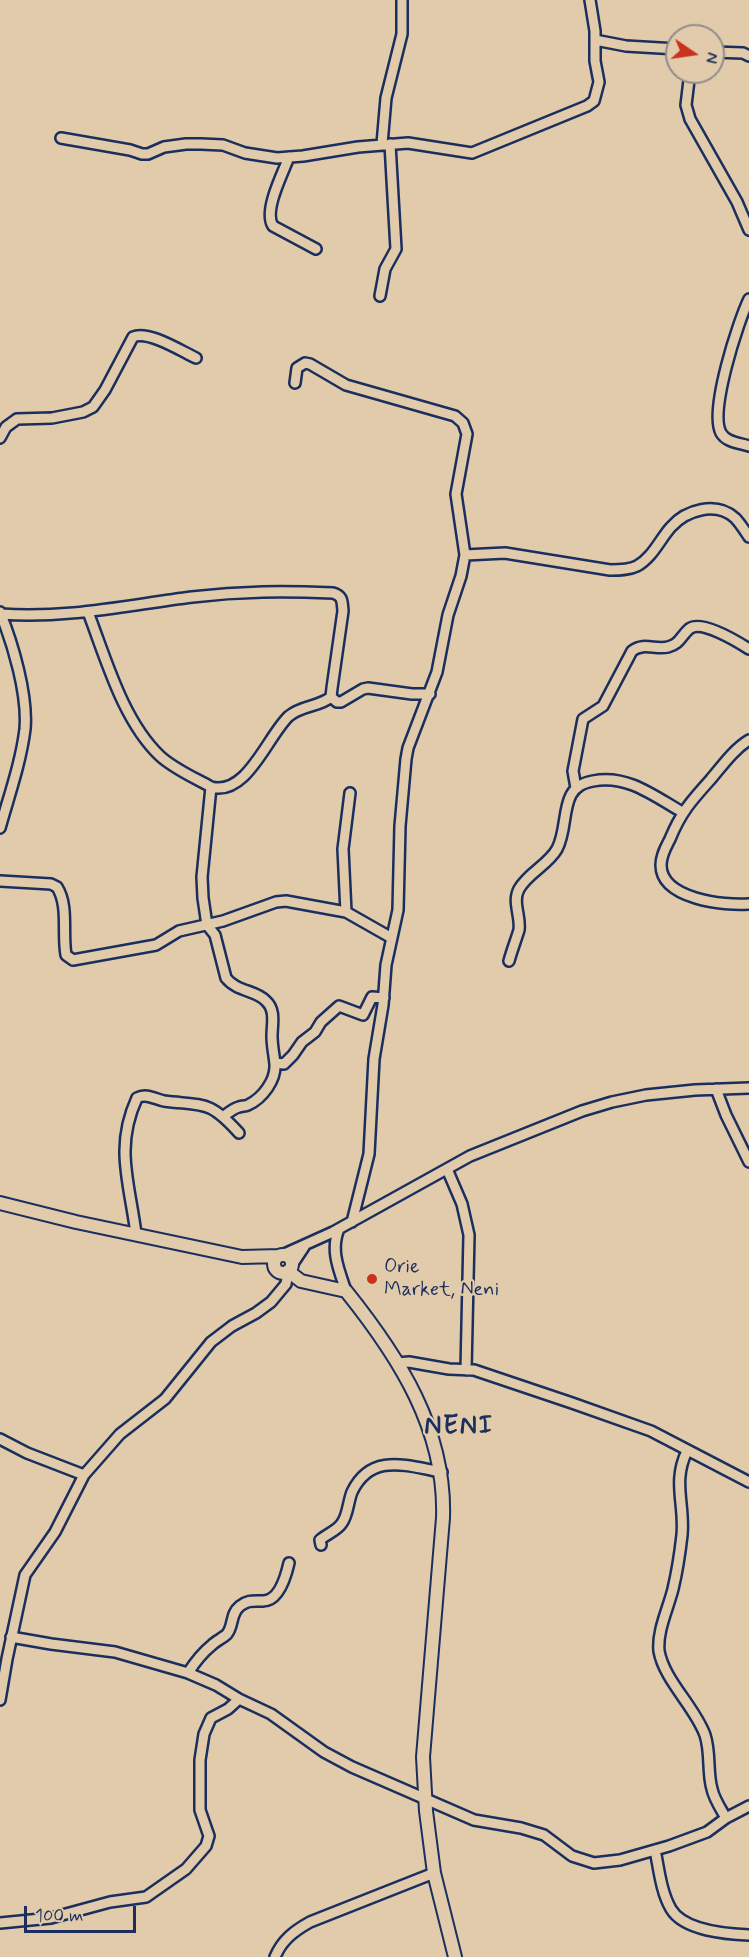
<!DOCTYPE html>
<html>
<head>
<meta charset="utf-8">
<style>
  body { margin:0 }
  #map { position:relative; width:749px; height:1957px; overflow:hidden; background:#e1cbab; font-family:Mynerve,sans-serif }
  canvas { display:block }
  .north { position:absolute; left:665px; top:24px; width:60px; height:60px; box-sizing:border-box; background:#e1cbab; border:2px solid #928d8c; border-radius:50%; rotate:103deg; font-size:16px; font-weight:700; line-height:24px; text-align:center; color:#1b2f5e }
  .north::after { content:''; display:block; margin:auto; width:21px; height:27px; background:#c8321e; clip-path:polygon(50% 0,100% 100%,50% 72%,0 100%) }
  .scale { position:absolute; left:24px; top:1906px; width:112px; height:27px; box-sizing:border-box; border:3px solid #1b2f5e; border-top:0; padding-left:8px; font-size:18px; line-height:21px; white-space:nowrap; color:#1b2f5e; -webkit-text-stroke:4px #e1cbab; paint-order:stroke }
</style>
</head>
<body>
<div id="map">
<canvas width="749" height="1957"></canvas>
<div class="north">N</div>
<div class="scale">100 m</div>
</div>
<script>
const ctx = document.querySelector('canvas').getContext('2d');
ctx.lineJoin = 'round';
function trace(path, color, width, dash) {
  ctx.strokeStyle = color;
  ctx.lineWidth = width;
  ctx.lineCap = dash ? 'butt' : 'round';
  ctx.setLineDash(dash || []);
  ctx.stroke(path);
}
function write(font, color, halo, rows, align = 'center') {
  ctx.font = font + ' Mynerve,sans-serif';
  ctx.lineWidth = 4.5;
  ctx.setLineDash([]);
  ctx.textBaseline = 'middle';
  ctx.strokeStyle = halo;
  ctx.fillStyle = color;
  for (const [text, x, y, turn = 0] of rows) {
    ctx.save();
    ctx.translate(x, y);
    ctx.rotate((+turn || 0) * Math.PI / 180);
    ctx.textAlign = isNaN(turn) ? turn : align;
    if (halo) ctx.strokeText(text, 0, 0);
    ctx.fillText(text, 0, 0);
    ctx.restore();
  }
}
const minor = new Path2D(`
  M595,40L626,46L677,49
  M713,52L743,53L749,56
  M690,72L686,105L690,119L737,202L749,230
  M61,138L130,150L142,154H148L164,147L186,144H201L223,145L245,153L277,158L303,156L358,147L408,143L472,153L587,106L594,101L599,82L595,61V31L590,0
  M382,144L386,98L402,34V0
  M289,157C283,173 263,211 273,226L316,249
  M380,296L385,269L396,249L390,144
  M749,299C738,322 709,411 721,433C726,442 739,443 749,446
  M295,383L297,368L305,363L310,364L346,385L455,416L463,423L467,434L456,494L465,555L461,576L448,615L437,672L408,748L406,759L400,826L398,910L386,965L383,1005L374,1059L369,1154L352,1222
  M0,438L6,427L17,419L52,418L83,412L93,407L105,390L133,337C148,330 181,351 196,358
  M465,555L505,553L610,570C619,570 629,570 637,566C653,557 660,539 671,527C686,510 716,501 735,518C740,523 745,531 749,537
  M0,612C13,644 28,695 25,729C21,762 9,796 0,828
  M88,612C106,659 123,721 160,756C174,769 195,778 211,787C247,797 268,735 289,716C302,705 319,707 331,697
  M1,614C66,619 128,605 192,597C242,591 283,591 333,593C343,596 342,601 343,611L332,688L331,697L337,702H341L363,689L368,688L412,694H430
  M749,740C734,749 722,766 711,779C692,800 681,812 670,839C666,847 661,855 661,865C661,899 724,906 749,904
  M211,787L202,877L203,898L207,925L215,935L226,978C237,992 256,990 266,1001C276,1010 272,1024 272,1036C272,1046 274,1054 275,1064C276,1080 263,1098 248,1105C244,1107 245,1105 239,1107C234,1108 228,1113 224,1116
  M576,788L573,771L583,719L603,706L632,651C644,642 655,650 668,647C680,644 681,636 689,629C701,619 738,642 749,649
  M0,881L51,884L57,887C69,906 62,933 66,955L73,960L156,945L179,931L223,921L276,902L286,901L346,912L390,937
  M346,912L343,849L350,793
  M509,961C512,950 516,940 519,930C521,916 512,902 519,889C528,873 548,865 557,849C566,832 563,810 571,795C576,786 583,783 593,781C627,774 654,796 682,812
  M275,1063L284,1064L293,1055L302,1042L315,1032L321,1022L339,1006L363,1015L372,997L384,998
  M716,1089L726,1115L749,1162
  M447,1169L462,1204L469,1235L466,1370
  M339,1229C330,1250 339,1270 346,1291
  M136,1234C130,1184 114,1148 137,1098C146,1093 155,1099 164,1101C205,1106 209,1100 239,1133
  M282,1255L333,1232L470,1156L582,1111L612,1102L646,1095L695,1090L749,1088
  M292,1265L304,1247
  M397,1363L409,1362L449,1369L474,1370L572,1403L651,1431L749,1482
  M0,1439L27,1453L84,1475
  M687,1451C672,1482 685,1504 682,1535C680,1553 677,1572 673,1589C668,1609 657,1631 659,1651C664,1680 695,1707 705,1735C711,1753 707,1772 712,1789C714,1799 721,1809 726,1818
  M321,1545L320,1540C327,1534 338,1530 342,1523C348,1515 348,1502 352,1492C371,1452 407,1466 442,1472
  M11,1637L51,1644L115,1652L188,1673L216,1685L239,1699L271,1714L324,1752L352,1767L474,1820L521,1828L544,1835L572,1856L594,1863L620,1860L669,1846L707,1832L726,1818L749,1806
  M188,1673C195,1662 202,1653 212,1645C216,1641 223,1638 227,1634C234,1625 230,1614 240,1606C248,1600 252,1601 262,1601C279,1602 286,1576 289,1563
  M0,1700L7,1659L25,1575L55,1532L84,1475L120,1434L165,1399L211,1342L232,1326L256,1313L271,1302L286,1284L287,1278L285,1272
  M655,1850C659,1869 661,1892 671,1909C684,1931 727,1934 749,1935
  M0,1923L51,1918L110,1902L146,1897L186,1869L206,1846L209,1836L200,1810V1760L204,1734L211,1718L228,1709L239,1699
  M275,1957C282,1940 294,1931 310,1922L434,1873`);
const major = new Path2D(`
  M0,1203L76,1222L242,1257L279,1256
  M274 1264a9 9 0 1 1 18 0a9 9 0 1 1-18 0Z
  M288,1271L301,1281L346,1291C399,1357 446,1430 443,1518L423,1757L426,1811L434,1873L455,1957`);
const markers = [
  [372,1279,6,"#c8321e"]
];
const poiNames = [
  ["Orie",384,1268],
  ["Market, Neni",384,1291]
];
const districtNames = [
  ["NENI",459,1428]
];
trace(minor, '#1b2f5e', 14);
trace(major, '#1b2f5e', 16);
trace(minor, '#e1cbab', 9);
trace(major, '#e1cbab', 12);
for (const [x, y, r, color] of markers) {
  const dot = new Path2D();
  dot.arc(x, y, r, 0, 2 * Math.PI);
  ctx.fillStyle = color;
  ctx.fill(dot);
  trace(dot, '#e1cbab', 2);
}
write('20px', '#1b2f5e', '#e1cbab', poiNames, 'left');
ctx.letterSpacing = '1.5px';
write('bold 26px', '#1b2f5e', '#e1cbab', districtNames);
ctx.letterSpacing = '0px';
</script>
</body>
</html>
